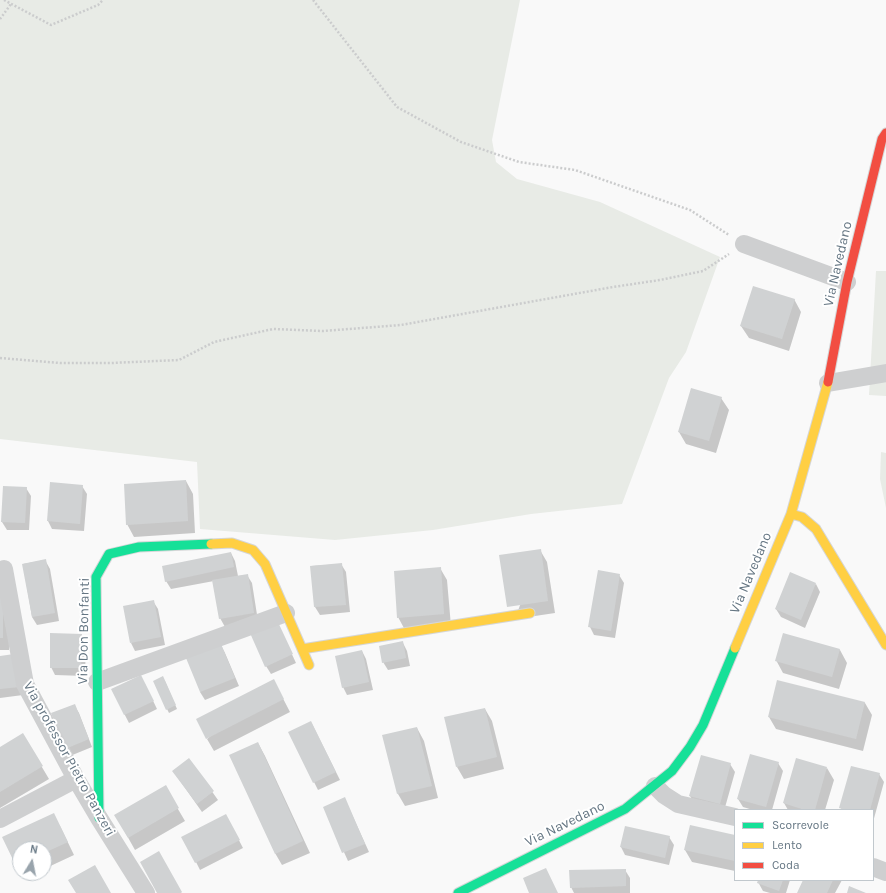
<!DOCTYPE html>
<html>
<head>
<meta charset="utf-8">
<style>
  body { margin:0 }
  #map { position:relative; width:886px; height:893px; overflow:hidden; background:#f9f9f9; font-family:Karla,sans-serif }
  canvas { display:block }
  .legend { position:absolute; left:734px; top:809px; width:140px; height:72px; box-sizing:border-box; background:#fff; border:1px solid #c1c8cd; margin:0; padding:5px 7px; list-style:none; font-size:12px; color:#657683 }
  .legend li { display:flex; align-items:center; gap:8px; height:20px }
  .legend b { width:20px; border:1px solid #c1c8cd }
  .north { position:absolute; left:12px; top:841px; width:40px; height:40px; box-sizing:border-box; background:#fff; border:1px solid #c1c8cd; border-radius:50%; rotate:10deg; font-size:11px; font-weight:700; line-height:16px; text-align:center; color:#657683 }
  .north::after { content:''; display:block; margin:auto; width:14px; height:18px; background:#99a4ac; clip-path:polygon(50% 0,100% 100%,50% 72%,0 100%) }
</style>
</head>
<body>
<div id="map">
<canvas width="886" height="893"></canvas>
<ul class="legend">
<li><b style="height:5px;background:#16e098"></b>Scorrevole</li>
<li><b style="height:5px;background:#ffcf43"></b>Lento</li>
<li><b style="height:5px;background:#f24e42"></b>Coda</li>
</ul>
<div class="north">N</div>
</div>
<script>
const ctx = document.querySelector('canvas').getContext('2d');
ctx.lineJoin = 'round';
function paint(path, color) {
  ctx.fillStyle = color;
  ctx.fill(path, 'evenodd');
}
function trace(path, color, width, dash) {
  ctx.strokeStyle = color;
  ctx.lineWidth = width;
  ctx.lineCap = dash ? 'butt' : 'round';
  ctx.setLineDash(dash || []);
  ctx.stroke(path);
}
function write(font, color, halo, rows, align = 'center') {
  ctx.font = font + ' Karla,sans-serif';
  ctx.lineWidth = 4;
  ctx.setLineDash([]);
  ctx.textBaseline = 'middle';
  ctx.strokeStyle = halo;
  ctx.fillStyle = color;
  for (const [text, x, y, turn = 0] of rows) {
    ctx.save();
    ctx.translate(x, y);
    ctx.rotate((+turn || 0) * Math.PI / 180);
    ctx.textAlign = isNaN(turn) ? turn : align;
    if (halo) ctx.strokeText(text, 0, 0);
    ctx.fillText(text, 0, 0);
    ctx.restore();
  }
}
const green = new Path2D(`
  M0,0H520L492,140L496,162L517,179L600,202L720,257L686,352L669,378L622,504L531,514L433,530L335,540L200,529L197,462L0,439Z
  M876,271H886V396L869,395Z
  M881,452L886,453V508L880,479Z`);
const shadow = new Path2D(`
  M794,299L801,312L789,351L749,338L741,326Z
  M721,398L729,410L716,453L686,444L679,432Z
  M186,481L193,494L195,533L134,537L127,524Z
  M82,486L87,494L84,531L52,529L48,521Z
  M26,488L31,496L29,530H7L2,522Z
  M540,550L547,562L555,613L515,619Z
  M231,553L235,561L238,576L247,575L252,583L258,621L225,627L220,618L214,581L171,589L166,581Z
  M45,560L50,569L59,621L37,625L32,617L23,564Z
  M341,564L346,572L350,612L320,615L315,607L311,566Z
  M440,568L447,580L451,626L405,630L398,617Z
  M619,575L624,583L615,638L594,635L590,627Z
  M0,582L9,594V650H0Z
  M816,584L820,592L805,628L781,617L776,609Z
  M153,601L158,609L165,645L135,651L131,643Z
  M277,622L296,663L271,674L266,666Z
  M81,635L86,643L85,676L55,675L51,667Z
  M403,643L407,651L410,666L388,670L383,662Z
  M221,645L225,653L239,686L205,700L200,692Z
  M840,650L847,663L839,689L783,673L776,660Z
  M362,651L366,659L373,690L347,695L343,687Z
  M0,657L23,695L0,698Z
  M165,681L177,709L169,713L167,709Z
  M274,681L290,712L214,751L207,739Z
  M778,682L865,703L872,715L863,751L776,729L769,717Z
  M145,684L157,709L129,723L112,690Z
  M74,705L79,713L92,747L70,756L66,748Z
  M485,709L492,721L504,769L464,779L457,767Z
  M311,722L340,780L318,790L314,782Z
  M417,728L424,741L438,798L405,806L398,794L383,736Z
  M23,735L49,779L0,808V748Z
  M258,743L265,756L310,853L282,865L275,853Z
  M189,759L218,800L202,812L173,771Z
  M778,763L783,771L772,810H753L743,807L738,799Z
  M730,764L735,772L724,811L695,804L690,796Z
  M827,768L834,780L825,810H788L784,803Z
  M879,774L884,782L873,822V810H842L841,808Z
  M165,787L185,821L135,850L116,816Z
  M345,799L369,852L348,861L324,808Z
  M230,823L243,848L200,870L196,862Z
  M60,826L74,855L44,869V849H20V870L4,838Z
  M626,827L669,837L674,845L669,865L625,855L621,847Z
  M735,836V871L692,862L685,850Z
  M625,870L630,878V893H574L571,887Z
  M21,873H35L24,878Z
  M759,880H790L786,893H770L763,891L758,882Z
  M804,880H842L835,893H798Z`);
const building = new Path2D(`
  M753,286L795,299L782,339L740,326Z
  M691,388L722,397L709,441L678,432Z
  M186,480L188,521L126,525L124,484Z
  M50,482L83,485L80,524L47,521Z
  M3,486L27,487L25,523L1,522Z
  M541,549L548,601L507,607L499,555Z
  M231,552L234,567L165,582L162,566Z
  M46,559L55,613L32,617L22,564Z
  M342,563L346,605L314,607L310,566Z
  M441,567L444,614L397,618L394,571Z
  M598,570L620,574L611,631L588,627Z
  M790,572L816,583L801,620L775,609Z
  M248,574L254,613L219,619L212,580Z
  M0,581H3V638H0Z
  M154,600L161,637L130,643L123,606Z
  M277,620L293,654L265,667L250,633Z
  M50,633L82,634L81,668H50Z
  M783,633L840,649L832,677L775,661Z
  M403,641L406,658L382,663L379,646Z
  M221,644L235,678L200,692L186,658Z
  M362,650L369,682L342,688L335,656Z
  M14,654L19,687L0,689V656Z
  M141,675L154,701L124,715L111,689Z
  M163,676L176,705L166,710L153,681Z
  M274,679L284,699L206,739L196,719Z
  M777,680L865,702L856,739L768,717Z
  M75,704L89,739L65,749L51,713Z
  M485,708L497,757L456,767L444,717Z
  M311,721L336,772L313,783L288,732Z
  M417,727L432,786L397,794L382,735Z
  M23,733L43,766L0,792V747Z
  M258,742L303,841L275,854L229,755Z
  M750,754L779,762L766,807L737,799Z
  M701,755L731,763L720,804L689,796Z
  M189,758L214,791L197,804L172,771Z
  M796,758L827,767L815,810H805L783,803Z
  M851,766L880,773L870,810H846L839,808Z
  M166,785L179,808L128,838L114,815Z
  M345,797L365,844L342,853L323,807Z
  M54,813L68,842L44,853V849H20V865L16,866L2,837Z
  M226,814L240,840L195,863L181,837Z
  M690,825L735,835V861L684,850Z
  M625,826L670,836L665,858L620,847Z
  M159,851L182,892L181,893H157L140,862Z
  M95,865L111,893H76L68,880Z
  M546,868L558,893H529L523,878Z
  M626,869V886L570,888L569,870Z
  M758,880H783L779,891L757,883Z
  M803,880H833L827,893H797Z
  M849,886L866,893H847Z`);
const path = new Path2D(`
  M4,0L51,25L98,5L103,0
  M313,0L397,107L461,142L519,162L575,170L690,210L729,235
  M0,19L11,4
  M0,358L60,363H111L179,360L214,342L273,329L323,331L401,325L613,287L660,280L703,271L729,254`);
const street = new Path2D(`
  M744,244L847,282
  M828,383L886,373
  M4,569L25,684L76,779L99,818L146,893
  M97,682L286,613
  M655,786L664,795L678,804L735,817
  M0,819L76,779
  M873,867L886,872`);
const fast = new Path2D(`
  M99,818L96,577L109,554L139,547L211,544
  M458,893L625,809L672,771L690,747L703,725L735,648`);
const slow = new Path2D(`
  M791,514L802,517L816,529L886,645
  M211,544L232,543L253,550L265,564L309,665
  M735,648L791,514L828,382
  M302,649L530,613`);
const jam = new Path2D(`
  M828,382L847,282L882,139L886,133`);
const streetNames = [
  ["Via Navedano",838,264,-77],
  ["Via Navedano",751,573,-67],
  ["Via Don Bonfanti",84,631,-89],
  ["Via professor Pietro Panzeri",69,759,61],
  ["Via Navedano",565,824,-26]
];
paint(green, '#e8ebe6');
paint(shadow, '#0003');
paint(building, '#d0d2d3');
trace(fast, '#d5d6d7', 11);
trace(slow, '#d5d6d7', 11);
trace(jam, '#d5d6d7', 11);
trace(path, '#cbcccd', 2.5, [2, 2]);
trace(street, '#cecfd0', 18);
trace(fast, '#16e098', 9);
trace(slow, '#ffcf43', 9);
trace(jam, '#f24e42', 9);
write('14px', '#657683', '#fff', streetNames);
</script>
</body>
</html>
